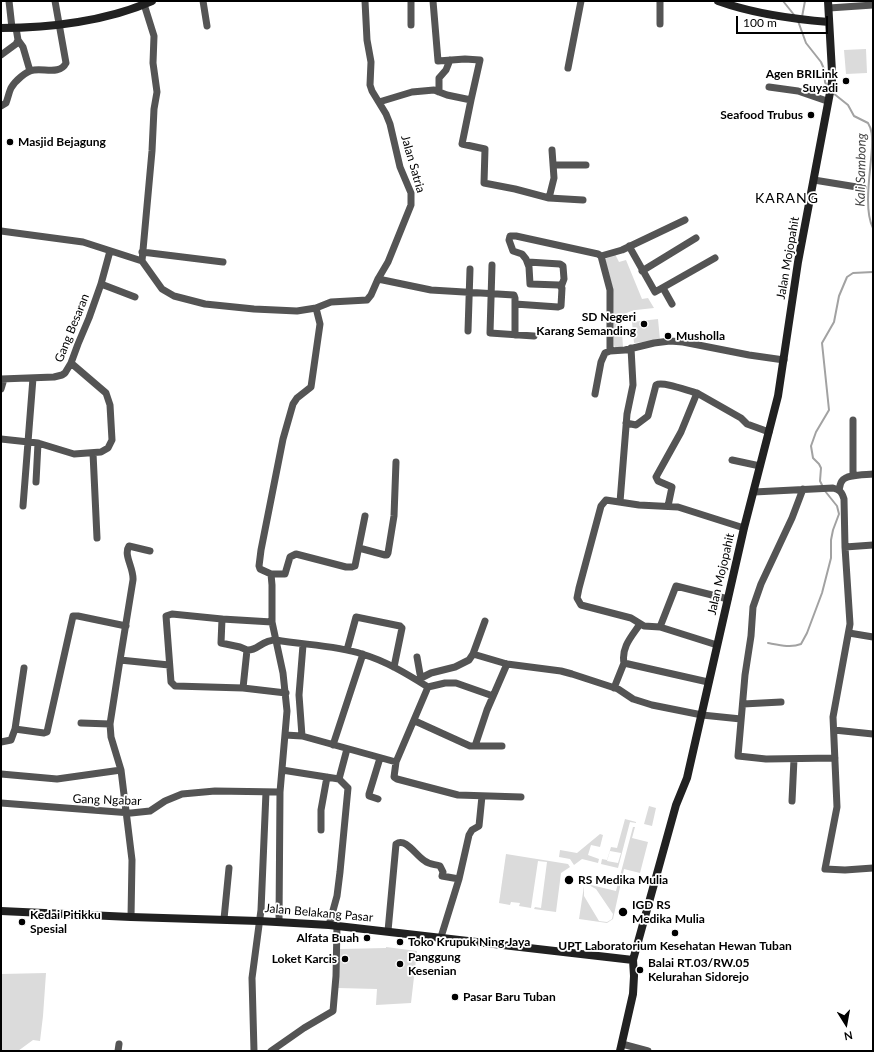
<!DOCTYPE html>
<html>
<head>
<meta charset="utf-8">
<style>
  body { margin:0 }
  #map { position:relative; width:874px; height:1052px; overflow:hidden; background:#fff; font-family:Lato,sans-serif }
  canvas { display:block }
  .frame { position:absolute; inset:0; border:2px solid #000; pointer-events:none }
  .north { position:absolute; left:826px; top:1004px; width:40px; height:40px; -webkit-text-stroke:3px #fff; paint-order:stroke; rotate:169deg; font-size:11px; font-weight:700; line-height:16px; text-align:center; color:#000 }
  .north::after { content:''; display:block; margin:auto; width:14px; height:18px; background:#000; clip-path:polygon(50% 0,100% 100%,50% 72%,0 100%) }
  .scale { position:absolute; left:736px; top:16px; width:92px; height:18px; box-sizing:border-box; border:2px solid #000; border-top:0; padding-left:5px; font-size:12px; line-height:14px; white-space:nowrap; color:#000; -webkit-text-stroke:3px #fff; paint-order:stroke }
</style>
</head>
<body>
<div id="map">
<canvas width="874" height="1052"></canvas>
<div class="frame"></div>
<div class="north">N</div>
<div class="scale">100 m</div>
</div>
<script>
const ctx = document.querySelector('canvas').getContext('2d');
ctx.lineJoin = 'round';
function paint(path, color) {
  ctx.fillStyle = color;
  ctx.fill(path, 'evenodd');
}
function trace(path, color, width, dash) {
  ctx.strokeStyle = color;
  ctx.lineWidth = width;
  ctx.lineCap = dash ? 'butt' : 'round';
  ctx.setLineDash(dash || []);
  ctx.stroke(path);
}
function write(font, color, halo, rows, align = 'center') {
  ctx.font = font + ' Lato,sans-serif';
  ctx.lineWidth = 3.5;
  ctx.setLineDash([]);
  ctx.textBaseline = 'middle';
  ctx.strokeStyle = halo;
  ctx.fillStyle = color;
  for (const [text, x, y, turn = 0] of rows) {
    ctx.save();
    ctx.translate(x, y);
    ctx.rotate((+turn || 0) * Math.PI / 180);
    ctx.textAlign = isNaN(turn) ? turn : align;
    if (halo) ctx.strokeText(text, 0, 0);
    ctx.fillText(text, 0, 0);
    ctx.restore();
  }
}
const green = new Path2D(`
  M866,49L867,73L846,74L844,50Z
  M615,254L619,262L626,260L642,299L648,298L654,308C642,310 629,308 621,318L623,347L615,348L614,345L613,289L605,259Z
  M658,319L660,340L634,343L632,322Z
  M649,806L656,808L652,826L644,824Z
  M625,819L636,822V823L630,822L618,868L601,864L602,859L607,860L611,847L617,848ZM610,851L621,853L618,863L607,861Z
  M633,827H635L632,838L648,842L640,873L624,869L613,919L607,923L579,919L584,886V896L599,921L607,922L612,919L613,914L596,889L587,884L616,891Z
  M600,834L603,835L600,847L591,845L588,855L599,859L598,863L582,859L574,865L570,859L559,857L560,850L577,853Z
  M506,854L568,864L570,867L561,873L556,912L534,909L535,907L541,908L547,862L538,861L531,908L519,906L520,903L511,902L510,905L499,903Z
  M386,947L417,951L411,1003L376,1005L377,989L338,988L339,949L386,948Z
  M46,973L43,1016L40,1041L33,1040L18,1051H1V974Z`);
const stream = new Path2D(`
  M783,1L795,16
  M802,17L805,1
  M798,21L806,43L821,62L824,69L825,82L828,89
  M833,93L848,105L854,116L868,123C873,131 872,139 872,147C871,169 863,209 873,228
  M823,487L820,481L821,468L819,464L813,458L811,446L816,432L829,410L822,343L834,322L839,296L847,277L853,273L873,272
  M768,643C779,645 791,648 801,644L807,633L822,593L831,558V540L833,530L839,514L837,506L825,491`);
const street = new Path2D(`
  M9,1L12,28
  M203,1L207,26
  M411,1V25
  M433,1L438,61L465,59L480,60L471,100
  M829,8L873,5
  M660,24V1
  M18,40L23,47L30,71
  M1,55L16,44L18,40L16,28
  M568,68L581,1
  M769,87L798,91L827,101
  M439,92V78L446,70L450,60
  M379,102L412,92L434,90L447,95L471,100L462,144L485,149L484,183L515,189L549,198L583,200
  M1,106L6,103C8,98 9,92 11,88C15,81 26,71 34,70C44,68 60,75 66,63L55,1
  M553,165H586
  M814,180L863,188
  M549,198L554,178L552,150
  M1,231L83,242L142,261L162,289L174,296L205,304L254,309L297,311L316,308L331,302L367,300L371,295L378,279L388,262L411,205V193L400,167L390,124L386,114L372,91L370,85L371,62L367,40L365,1
  M629,246L655,292L715,258
  M142,252L223,262
  M601,256L622,250L685,220
  M142,261L152,151L154,109L157,92L153,63L154,36L143,1
  M528,262L560,264L563,266L564,279L561,287
  M492,265L490,333L534,336
  M642,271L696,238
  M378,279L431,290L514,295L515,298V335
  M101,284L135,297
  M663,288L672,304
  M515,304L558,307L561,306L562,288L559,285L530,284L529,267L526,259L522,254L513,251L509,240L510,236H516L598,254L601,256L610,290V351
  M468,331L470,269
  M1,379L54,377L62,375L65,373L71,363L78,344L89,318L101,284L110,251
  M1,389L4,379
  M595,394L601,362L605,353L610,351L625,350L654,343L670,341L683,342L749,355L784,360
  M626,423L636,425L648,416L656,385C663,381 688,391 697,393
  M1,439L38,443L74,454L101,452L108,448L112,440L110,405L106,393L71,363
  M93,453L97,538
  M732,460L760,466
  M853,476V420
  M36,482L38,443
  M803,489L792,518L761,584L753,607L751,636L745,675L738,756L766,759L835,758
  M839,490C840,487 840,483 842,481C846,474 866,475 873,474
  M754,492L833,488C840,490 842,492 844,499L845,547L850,624L833,717L837,807L825,869L845,870L873,868
  M620,502L627,414L633,385L631,348
  M23,506L33,378
  M668,506L672,487L658,481L656,477L681,432L697,393L741,418L747,424L769,432
  M845,547L873,545
  M359,548L385,555H387L388,553L394,516L396,462
  M150,551L129,546C123,555 134,568 133,580L120,660L169,665
  M271,574H285L290,557L296,554L346,567H352L355,566L365,516
  M222,619L172,614L166,616L171,682L175,686L243,688
  M272,622L222,619L221,643L240,647L247,650L243,688L286,693
  M660,627L676,586L728,599
  M849,633L873,637
  M717,645L660,627L644,626L631,618L581,605L577,598L579,588L601,506L606,500L639,505L678,507L744,528
  M247,650C258,651 261,640 276,640C304,645 335,645 362,654C386,661 407,674 428,687L396,762L302,736L285,735
  M347,650L356,617L400,626L402,628L394,667
  M473,654L507,664L561,671L572,674L618,689L633,699L652,705L702,715L741,719
  M417,657L420,674L423,677
  M120,660L110,724L111,737L121,770
  M624,663C621,647 632,636 640,624
  M417,680L431,673L455,667L469,660L473,654L485,621
  M428,687L445,683H456L493,696
  M614,688L624,663L708,682
  M743,704L781,702
  M415,721L470,746H475L487,710L507,664
  M81,723L110,724
  M15,729L24,668
  M834,730L873,734
  M302,736L299,695L303,645
  M1,742L11,740L15,729L44,733L47,732L73,616H78L126,626
  M333,745L363,654
  M475,746H502
  M396,762L394,777L397,779L458,795L521,797
  M282,770L339,779
  M1,774L57,779L121,770L132,860L131,917
  M378,799L369,796V794L380,758
  M792,801L794,759
  M1,803L131,813L150,811L165,801L182,794L215,791L280,792
  M321,830V810L327,777
  M224,919L229,868
  M279,922L280,792L287,711L283,673L272,622V585L271,574L260,569L259,566L261,550L283,439L293,404L297,398L311,387L320,324L316,308
  M329,925L337,896L340,872L348,788L339,779L347,749
  M388,931L396,844C406,837 416,856 425,861C430,865 435,864 440,866L443,872L442,876L459,879
  M441,937L459,879L469,835L472,830L479,826L482,796
  M622,1044L648,1051
  M118,1051L119,1044
  M254,1051L252,978L261,910L266,792
  M271,1051L304,1028L333,1011L336,976L337,926`);
const secondary = new Path2D(`
  M718,1C754,14 791,19 829,22
  M1,28C50,28 107,21 152,1
  M1,911L131,917L259,921L329,925L633,960
  M620,1051L633,994L634,976L633,960L676,805L687,778L744,528L778,396L798,262L832,82V72L828,1`);
const markers = [
  [846,81,4,"#000"],
  [811,115,4,"#000"],
  [10,142,4,"#000"],
  [644,324,4,"#000"],
  [668,336,4,"#000"],
  [569,880,5,"#000"],
  [623,912,5,"#000"],
  [22,922,4,"#000"],
  [675,933,4,"#000"],
  [367,938,4,"#000"],
  [400,942,4,"#000"],
  [345,959,4,"#000"],
  [400,964,4,"#000"],
  [640,970,4,"#000"],
  [455,997,4,"#000"]
];
const poiNames = [
  ["Agen BRILink",838,74,"right"],
  ["Suyadi",838,88,"right"],
  ["Seafood Trubus",803,115,"right"],
  ["Masjid Bejagung",18,142],
  ["SD Negeri",636,317,"right"],
  ["Karang Semanding",636,331,"right"],
  ["Musholla",676,336],
  ["RS Medika Mulia",578,880],
  ["IGD RS",632,905],
  ["Medika Mulia",632,919],
  ["Kedai Pitikku",30,915],
  ["Spesial",30,929],
  ["Alfata Buah",359,938,"right"],
  ["Toko Krupuk Ning Jaya",408,942],
  ["UPT Laboratorium Kesehatan Hewan Tuban",675,946,"center"],
  ["Panggung",408,957],
  ["Kesenian",408,971],
  ["Loket Karcis",337,959,"right"],
  ["Balai RT.03/RW.05",648,963],
  ["Kelurahan Sidorejo",648,977],
  ["Pasar Baru Tuban",463,997]
];
const streetNames = [
  ["Jalan Satria",413,164,74],
  ["Jalan Mojopahit",788,258,-80],
  ["Gang Besaran",72,328,-68],
  ["Jalan Mojopahit",721,574,-77],
  ["Gang Ngabar",107,800,2],
  ["Jalan Belakang Pasar",319,913,5]
];
const waterNames = [
  ["Kali Sambong",861,170,-89]
];
const quarterNames = [
  ["KARANG",787,198]
];
paint(green, '#dbdbdb');
trace(stream, '#a2a2a2', 2);
trace(street, '#545454', 7);
trace(secondary, '#212121', 8);
for (const [x, y, r, color] of markers) {
  const dot = new Path2D();
  dot.arc(x, y, r, 0, 2 * Math.PI);
  ctx.fillStyle = color;
  ctx.fill(dot);
  trace(dot, '#fff', 1.5);
}
write('bold 12px', '#000', '#fff', poiNames, 'left');
write('12px', '#000', '#fff', streetNames);
write('italic 13px', '#434343', '#fff', waterNames);
ctx.letterSpacing = '1px';
write('14px', '#000', '#fff', quarterNames);
ctx.letterSpacing = '0px';
</script>
</body>
</html>
